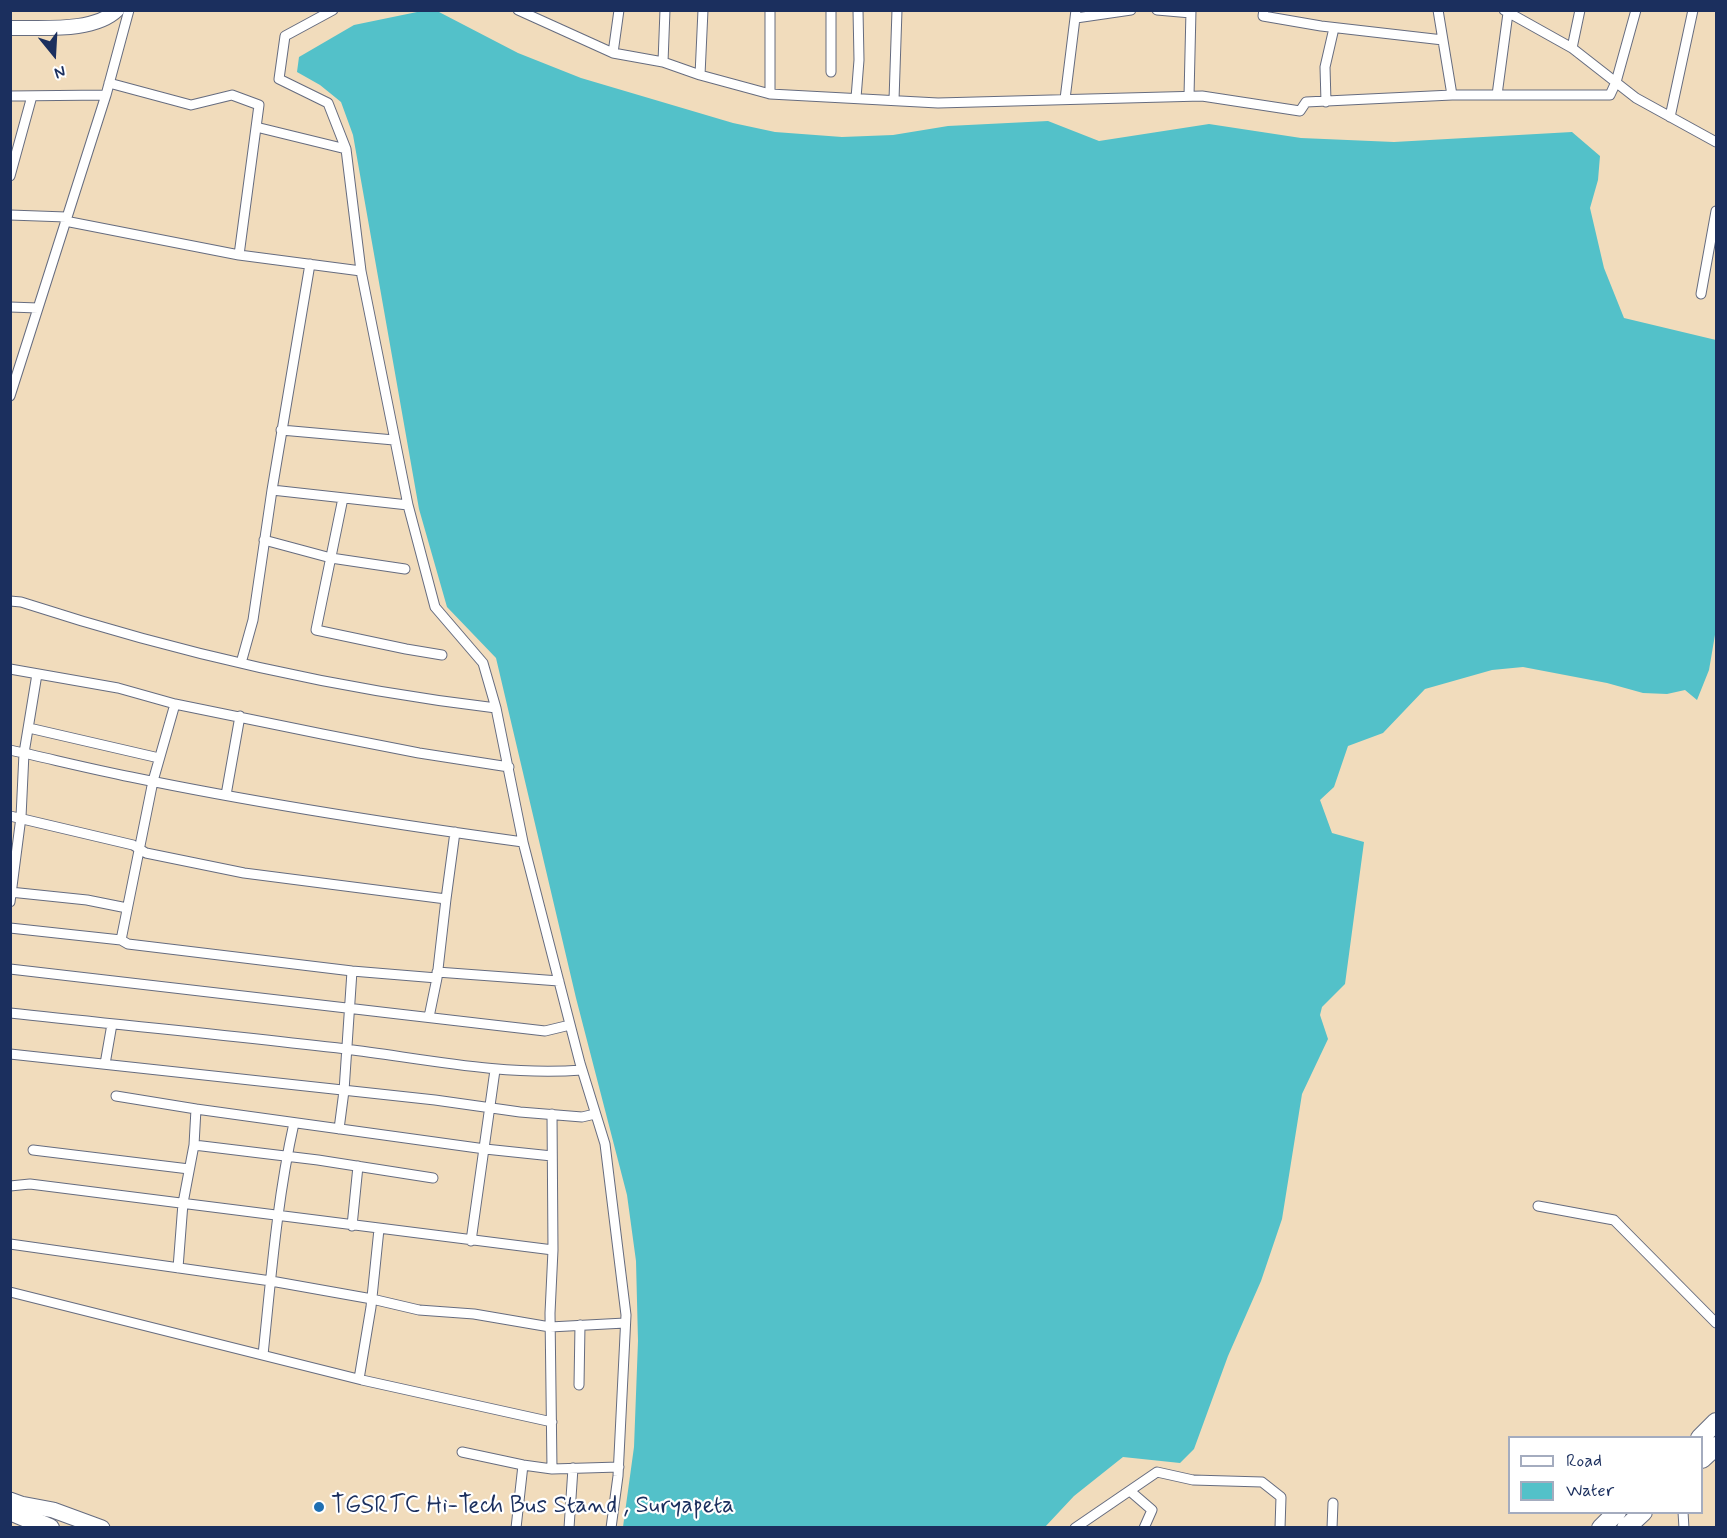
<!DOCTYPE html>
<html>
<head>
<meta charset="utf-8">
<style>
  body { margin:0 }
  #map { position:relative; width:1727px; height:1538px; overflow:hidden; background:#f1dcbc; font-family:Mynerve,sans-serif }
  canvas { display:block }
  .frame { position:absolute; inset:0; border:12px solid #1b2f5e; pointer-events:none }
  .legend { position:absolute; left:1508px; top:1436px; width:195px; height:78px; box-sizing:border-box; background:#fff; border:2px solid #a4acbf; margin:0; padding:8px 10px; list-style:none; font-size:18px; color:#1b2f5e }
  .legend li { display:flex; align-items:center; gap:12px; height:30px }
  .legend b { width:30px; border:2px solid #a4acbf }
  .north { position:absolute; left:24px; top:24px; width:60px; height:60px; -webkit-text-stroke:4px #fff; paint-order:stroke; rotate:162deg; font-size:16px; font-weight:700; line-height:24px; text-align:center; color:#1b2f5e }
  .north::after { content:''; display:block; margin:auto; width:21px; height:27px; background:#1b2f5e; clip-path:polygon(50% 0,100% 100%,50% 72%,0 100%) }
</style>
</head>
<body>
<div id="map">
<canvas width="1727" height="1538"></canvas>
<div class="frame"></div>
<ul class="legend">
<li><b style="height:8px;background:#fff"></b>Road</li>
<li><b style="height:16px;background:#53c1c9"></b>Water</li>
</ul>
<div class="north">N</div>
</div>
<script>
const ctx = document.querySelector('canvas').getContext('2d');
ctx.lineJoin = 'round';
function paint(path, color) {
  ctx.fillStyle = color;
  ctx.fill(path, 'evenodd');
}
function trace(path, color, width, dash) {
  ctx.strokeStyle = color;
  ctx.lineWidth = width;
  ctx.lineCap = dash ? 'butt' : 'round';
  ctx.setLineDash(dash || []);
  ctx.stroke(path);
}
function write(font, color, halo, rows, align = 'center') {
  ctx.font = font + ' Mynerve,sans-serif';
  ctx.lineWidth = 4.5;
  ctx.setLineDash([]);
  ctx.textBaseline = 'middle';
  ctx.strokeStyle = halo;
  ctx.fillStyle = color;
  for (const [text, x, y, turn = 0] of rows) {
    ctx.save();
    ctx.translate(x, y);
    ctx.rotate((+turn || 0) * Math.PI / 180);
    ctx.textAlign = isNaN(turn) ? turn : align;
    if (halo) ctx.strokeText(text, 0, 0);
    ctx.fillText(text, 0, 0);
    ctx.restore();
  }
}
const water = new Path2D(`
  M417,12H439L518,53L581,78L733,123L775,132L842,137L893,135L948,126L1048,121L1099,141L1209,124L1301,138L1394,142L1572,132L1600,156L1598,180L1590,208L1604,268L1624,318L1716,340V629L1709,670L1697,700L1685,690L1667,694L1643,693L1607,683L1523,667L1492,670L1425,689L1383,733L1348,746L1334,787L1320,800L1332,833L1364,842L1345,984L1322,1007L1320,1015L1328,1039L1302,1094L1282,1219L1261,1281L1228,1356L1194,1449L1180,1463L1123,1457L1074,1496L1045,1527H623L634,1447L638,1341L636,1261L627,1195L576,998L496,658L447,607L419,509L353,135L341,102L320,85L297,72L299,57L354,25Z`);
const street = new Path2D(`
  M518,10L613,53L663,62L700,75L770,94L938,103L1202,96L1300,111L1306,102L1452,95H1610L1616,82L1636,10
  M770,10V94
  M1157,10L1191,13
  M1264,10L1263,16L1321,26L1443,40
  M1438,10L1452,95
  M1504,10L1572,48L1636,98L1716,142
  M1076,18L1131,10
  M1572,48L1580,10
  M613,53L619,10
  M663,62L665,10
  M831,72V10
  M700,75L703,10
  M1497,95L1508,13
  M10,96L106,95
  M1189,96L1191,10
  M856,98L859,60L858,10
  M1065,99L1076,10
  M894,100L897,10
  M1326,102L1325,67L1334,28
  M1670,117L1693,10
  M256,127L346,149
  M10,176L32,96
  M10,215L66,217
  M65,221L239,255L259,105L232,95L191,105L109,83
  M239,255L361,271L346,149L328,103L279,79L285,36L333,10
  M310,264L272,490L408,505L361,271
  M1701,294L1716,211
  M10,307L38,308
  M10,396L106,95L129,10
  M281,430L394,440
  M343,498L316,630L406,649L442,655
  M264,540L331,558L405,569
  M10,601L21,602C175,652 335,689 496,708
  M241,663L253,620L272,490
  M10,669L118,688L175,704L322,734L419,753L509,767
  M29,728L159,758
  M10,750C51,759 91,769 131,777C261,804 392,824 523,842L496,708L483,663L435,607L408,505
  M226,795L240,716
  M10,816L133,845L146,853L244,873L446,899L455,832
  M523,842L580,1063L605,1144L626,1315L618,1476L611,1528
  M10,892L87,900L127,908
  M10,902L21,817L24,753L37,674
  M10,928L121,940L128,944L352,971L437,978
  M121,940L153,781L175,704
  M10,969L545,1031L570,1025
  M437,972L559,981
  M10,1013C122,1025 235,1036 346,1049C425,1059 502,1076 582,1070
  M429,1017L437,978L446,899
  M10,1054L435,1100L520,1112L582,1117L595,1114
  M105,1064L112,1024
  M116,1096L196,1109
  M552,1114L553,1250L550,1313L552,1469
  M339,1129L344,1091L352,971
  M194,1145L196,1109L485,1149L552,1156
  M33,1150L189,1169
  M10,1186L30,1184L553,1250
  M1538,1206L1614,1220L1716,1323
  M352,1226L358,1166
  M471,1241L495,1070
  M10,1244L271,1281L372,1299L419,1310L474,1314L550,1327L625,1323
  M178,1268L183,1203L194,1145L318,1160L433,1178
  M10,1292L362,1380L552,1422
  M263,1355C271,1278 277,1199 294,1123
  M359,1379L371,1307L379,1229
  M579,1385L580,1325
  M462,1452L523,1465L552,1469L619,1467
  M1130,1491L1152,1510L1144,1528
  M1683,1512L1684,1528
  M516,1528L523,1465
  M569,1528L573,1468
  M1075,1528L1157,1472L1193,1480L1262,1482L1281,1497L1280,1528
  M1332,1528L1333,1503`);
const secondary = new Path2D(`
  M10,28C42,27 93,33 117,10`);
const primary = new Path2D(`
  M10,1500L21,1504L53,1510L102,1528`);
const highway = new Path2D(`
  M1700,1438L1716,1422
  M1702,1459L1716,1446
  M10,1511L50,1528
  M1601,1528L1617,1512
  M1626,1528L1643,1512`);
const markers = [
  [319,1507,6,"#1f6fb2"]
];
const poiNames = [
  ["TGSRTC Hi-Tech Bus Stand , Suryapeta",331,1507]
];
paint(water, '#53c1c9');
trace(street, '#666c7f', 11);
trace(secondary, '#666c7f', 16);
trace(primary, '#666c7f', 17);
trace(highway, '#666c7f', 20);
trace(street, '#fff', 9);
trace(secondary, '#fff', 14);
trace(primary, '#fff', 15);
trace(highway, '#fff', 18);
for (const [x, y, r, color] of markers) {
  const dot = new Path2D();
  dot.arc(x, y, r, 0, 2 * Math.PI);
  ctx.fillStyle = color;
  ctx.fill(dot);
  trace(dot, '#fff', 2);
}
write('24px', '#1b2f5e', '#fff', poiNames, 'left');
</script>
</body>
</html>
